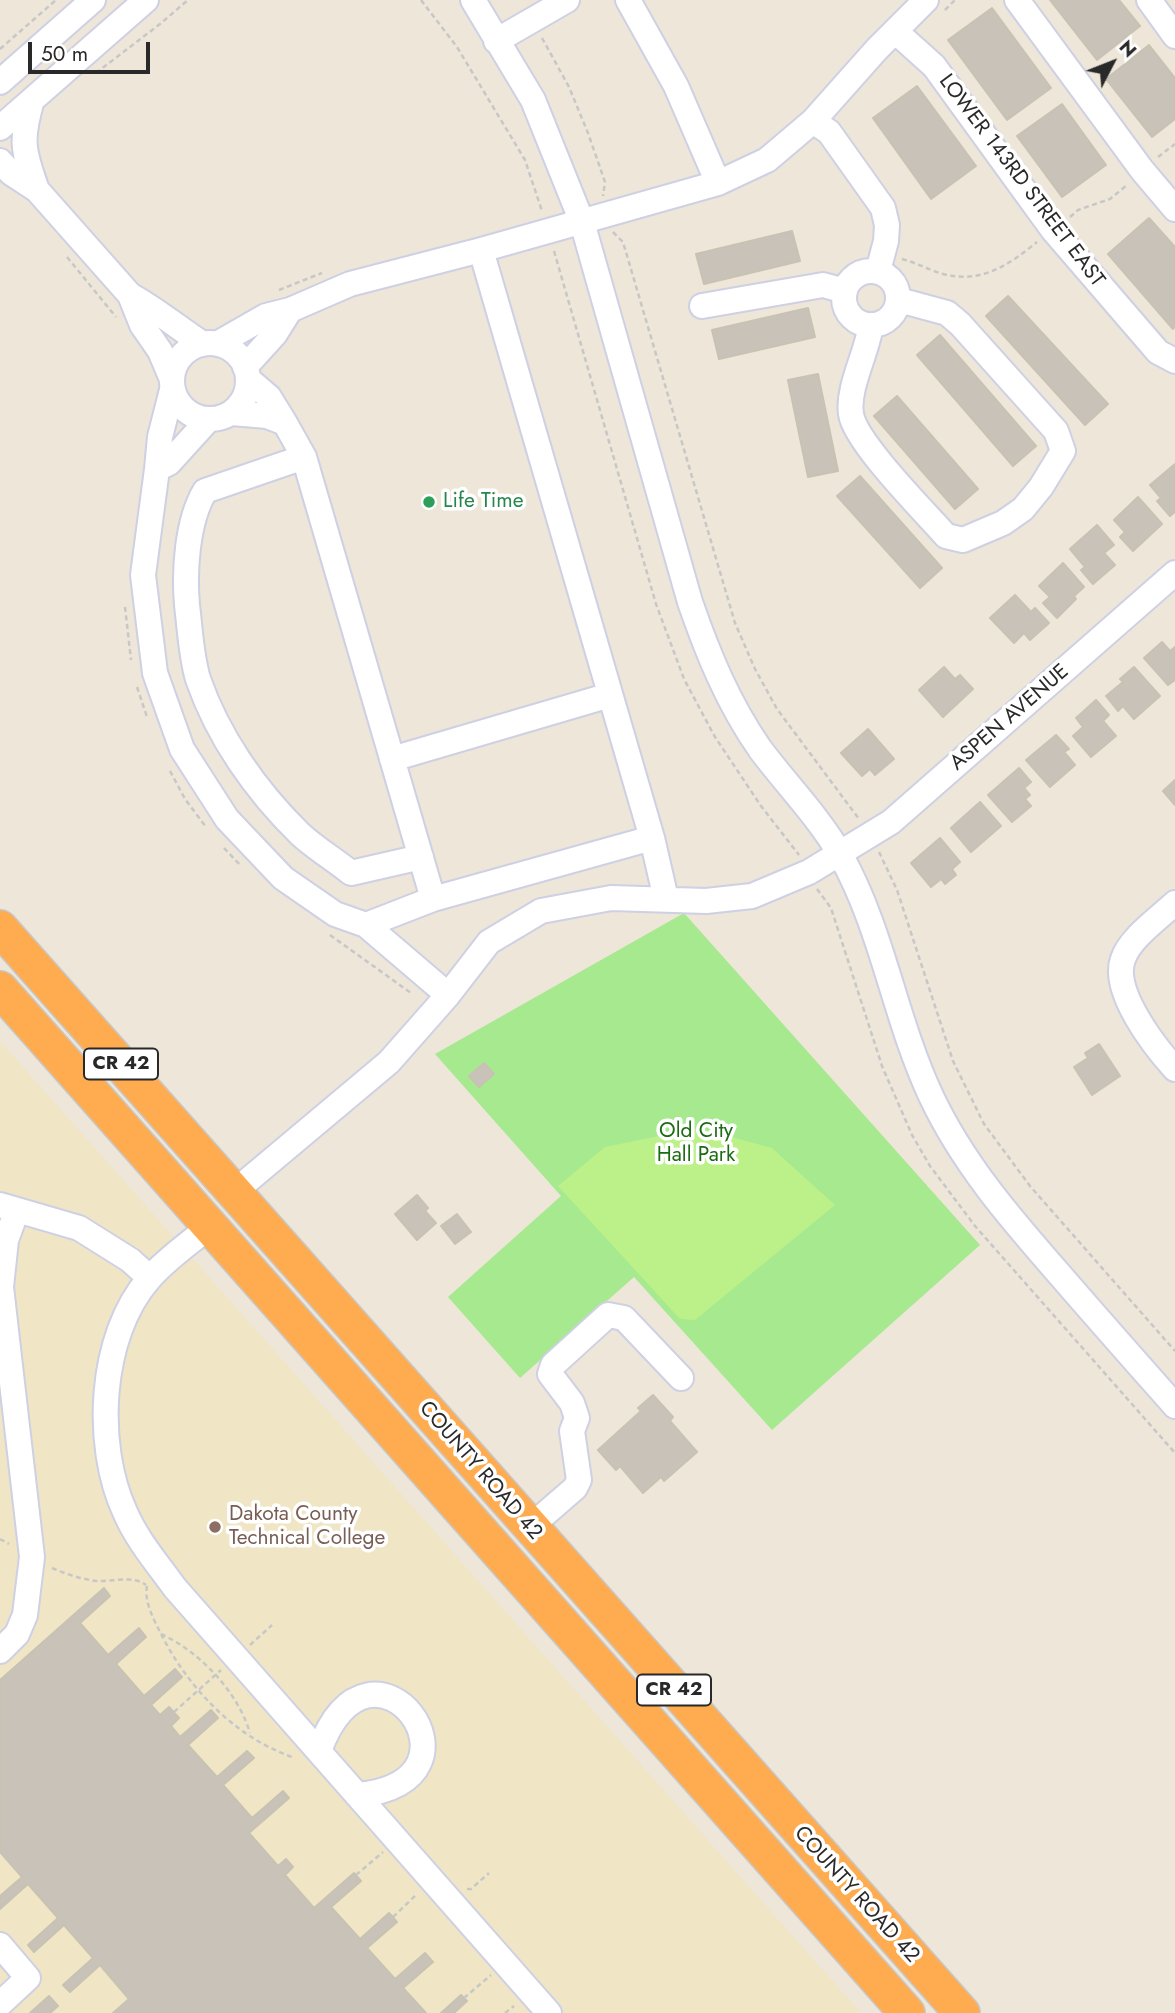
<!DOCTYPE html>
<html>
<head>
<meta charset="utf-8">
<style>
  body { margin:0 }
  #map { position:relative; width:1175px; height:2013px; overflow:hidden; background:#ede6d9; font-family:Jost,sans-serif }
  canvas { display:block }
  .north { position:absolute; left:1077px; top:28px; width:70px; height:70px; -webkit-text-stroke:5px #fff; paint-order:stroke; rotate:48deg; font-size:19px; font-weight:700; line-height:28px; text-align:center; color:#292929 }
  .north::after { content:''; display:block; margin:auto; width:24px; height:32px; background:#292929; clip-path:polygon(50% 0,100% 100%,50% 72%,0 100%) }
  .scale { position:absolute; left:28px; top:42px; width:122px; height:32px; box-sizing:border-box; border:4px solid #292929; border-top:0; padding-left:9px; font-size:21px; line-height:24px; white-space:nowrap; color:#292929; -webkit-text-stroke:5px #fff; paint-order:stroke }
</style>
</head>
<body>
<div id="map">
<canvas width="1175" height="2013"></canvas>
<div class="north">N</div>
<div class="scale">50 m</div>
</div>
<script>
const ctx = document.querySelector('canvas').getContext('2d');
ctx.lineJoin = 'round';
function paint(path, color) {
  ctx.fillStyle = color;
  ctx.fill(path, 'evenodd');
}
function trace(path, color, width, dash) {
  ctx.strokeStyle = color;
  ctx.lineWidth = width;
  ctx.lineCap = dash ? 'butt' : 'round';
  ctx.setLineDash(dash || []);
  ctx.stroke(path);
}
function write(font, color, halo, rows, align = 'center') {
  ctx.font = font + ' Jost,sans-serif';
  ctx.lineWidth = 7;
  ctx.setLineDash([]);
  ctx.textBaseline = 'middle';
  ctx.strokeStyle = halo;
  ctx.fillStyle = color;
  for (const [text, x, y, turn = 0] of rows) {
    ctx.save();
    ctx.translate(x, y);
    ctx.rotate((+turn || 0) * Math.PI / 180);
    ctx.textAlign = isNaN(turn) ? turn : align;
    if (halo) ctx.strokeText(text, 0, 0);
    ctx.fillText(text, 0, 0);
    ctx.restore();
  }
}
const education = new Path2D(`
  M0,1041L861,2013H0Z`);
const green = new Path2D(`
  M684,913L980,1245L772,1430L634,1277L520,1378L448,1297L561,1196L435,1054Z`);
const pitch = new Path2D(`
  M698,1128L772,1148L835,1205L695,1320L680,1319L558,1186L605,1147Z`);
const building = new Path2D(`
  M1050,0H1119L1140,26L1097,60Z
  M992,8L1051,88L1007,120L948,40Z
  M1149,45L1175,78V119L1152,137L1106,79Z
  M917,86L976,166L931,199L873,118Z
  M1062,104L1106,165L1062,197L1017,136Z
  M1149,218L1175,247V326L1173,329L1108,254Z
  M792,231L800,261L704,284L696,254Z
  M1008,296L1108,404L1085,425L986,316Z
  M808,308L815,337L719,359L712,330Z
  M940,335L1036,446L1013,466L917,355Z
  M818,374L838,471L808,477L788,380Z
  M897,396L978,489L955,509L874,416Z
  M1175,464V512L1170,516L1157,501L1161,498L1150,485Z
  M860,476L942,568L920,588L837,496Z
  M1138,497L1162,524L1133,551L1120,537L1125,532L1114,520Z
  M1097,525L1114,545L1104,553L1115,565L1093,584L1081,570L1085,567L1070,549Z
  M1063,563L1084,587L1074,596L1076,599L1057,618L1043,603L1050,597L1039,586Z
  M1015,595L1031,612L1035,608L1049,623L1030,640L1024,633L1014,643L990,618Z
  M1162,642L1170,651L1175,647V680L1168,685L1144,658Z
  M944,667L955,679L960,675L973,689L943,717L919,690Z
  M1134,667L1160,696L1134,719L1123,706L1118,711L1106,696L1123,682L1120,679Z
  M1096,700L1109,715L1103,721L1116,736L1091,757L1073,736L1083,727L1076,718Z
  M868,729L894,759L875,775L870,769L862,776L841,753Z
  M1056,735L1069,749L1064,752L1075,765L1050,787L1026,760Z
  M1019,768L1031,782L1024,788L1030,795L1025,799L1031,806L1012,822L988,795Z
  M1175,780V805L1163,791Z
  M980,802L1001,826L971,852L951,828Z
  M940,838L960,862L952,869L956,875L945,884L941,879L931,887L911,863Z
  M1099,1044L1120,1076L1092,1095L1074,1067L1088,1058L1085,1053Z
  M484,1063L494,1074L479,1087L469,1076Z
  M417,1195L428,1208L425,1211L436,1223L417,1240L395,1214Z
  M457,1214L471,1232L455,1244L441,1226Z
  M653,1395L673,1417L670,1421L697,1452L664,1481L661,1477L643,1493L620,1466L616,1470L598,1450L641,1411L638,1408Z
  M104,1588L110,1596L80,1623L108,1655L139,1628L146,1637L116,1664L144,1696L175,1669L182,1677L151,1705L160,1715L169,1707L179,1718L171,1726L180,1737L211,1710L218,1718L188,1745L217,1777L247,1751L254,1758L223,1785L252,1818L283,1791L289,1798L249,1833L278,1866L286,1859L293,1867L285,1875L314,1908L354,1873L361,1881L331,1907L360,1939L389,1913L393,1917L397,1922L367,1948L395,1979L425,1953L433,1962L403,1988L426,2013H113L129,1999L100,1965L70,1992L63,1985L93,1958L64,1925L34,1952L28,1945L58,1918L28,1884L0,1909V1896L22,1877L0,1852V1680Z
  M461,1995L467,2001L454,2013H441Z
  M49,1996L58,2006L50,2013H30Z`);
const path = new Path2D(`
  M421,0L457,47L525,160L542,211
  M945,10L955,0
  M542,38L569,87L588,133L605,182L603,196
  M0,49L56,0
  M96,73L160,24L188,0
  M1158,157L1175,144
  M1070,217L1078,210L1110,199L1127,185
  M613,232L623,242L735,623L755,669L777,709L859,819
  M554,251L656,604L684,679L715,737L761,806L799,855
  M67,257L116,317
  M902,259C917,263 929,270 943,274C981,284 1009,265 1037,242
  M279,290L322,273
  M125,607L131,660
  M137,687L147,717
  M170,771L185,799L206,827
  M224,848L241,866
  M879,852L897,890L953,1061L984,1124L1030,1186L1175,1351
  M817,889L831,908L882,1066L912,1135L930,1166L975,1226L1175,1453
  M330,935L411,993
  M0,1539L9,1544
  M52,1568C66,1574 81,1579 96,1581C112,1582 133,1575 146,1585
  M147,1586C144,1601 153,1618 160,1632C188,1688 235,1738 295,1758
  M161,1634C200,1652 238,1692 250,1733
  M250,1645L272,1625
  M174,1712L221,1670
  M356,1875L383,1852
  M467,1889H471L489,1873
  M393,1917L417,1894
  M464,1998L491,1975
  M505,2013L514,2006`);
const minor = new Path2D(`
  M473,0L533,100L582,222L690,602C708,654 728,703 760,749C786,784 818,816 840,854C883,930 894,1017 931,1096C963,1164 1011,1219 1060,1275C1098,1319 1137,1363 1175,1406
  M628,0L676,86L718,183
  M1017,0L1142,170L1175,209
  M1149,0L1175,36
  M895,31L934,66L1053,230L1158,352L1175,361
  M496,41L567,0
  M0,82L93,0
  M32,100C20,140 23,151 37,190
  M813,121L829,132L883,208L887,225L886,241L878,271
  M0,128L146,0
  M0,161L11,173L37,190L130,295
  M481,250L652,838L666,899
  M844 298a27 27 0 1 1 54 0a27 27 0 1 1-54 0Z
  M702,306L823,285L845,291
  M871,325C867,353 847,388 851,414C855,442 924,511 946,536L963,540L1003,523L1023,509L1041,487L1063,451L1056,431L960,324L947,313L899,300
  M172 381a38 38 0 1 1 76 0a38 38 0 1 1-76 0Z
  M217,344L266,316L290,310L350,284L481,250L718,183L767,160L813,121L877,49L926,0
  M245,367L275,334L290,310
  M171,377L160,351L142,325L130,295C156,309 178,328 203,344
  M172,390L160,437L157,469L169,463L208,420
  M232,413L267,416L285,423L269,397L248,379
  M285,423L304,457L433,899L652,838
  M304,457L205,491C187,521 184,571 187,605C190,629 191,656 198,679C218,737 256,791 300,834C315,848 335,860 351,873L421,857
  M157,469L143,575L155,673L182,749L227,819L283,878L335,914L366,925L433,899
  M392,759L610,695
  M1175,903C1159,918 1130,938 1123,959C1111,991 1155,1047 1175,1069
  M366,925L448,995
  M234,1192L389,1062L448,995L489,942L541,911L611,898L706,901L752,896L809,872L891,822L1175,573
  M0,1205L79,1228L130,1260L150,1278
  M210,1226C190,1243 166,1259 149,1279C99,1336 94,1445 125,1512C137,1540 157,1563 175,1588L549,2013
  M530,1527L575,1488L579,1480L572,1431L577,1418L572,1403L550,1374L553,1365L608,1315L624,1318L681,1378
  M0,1651L17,1634L25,1615L32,1557L1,1287L6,1240L17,1210
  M319,1751C371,1607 501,1783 357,1795
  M0,1945L28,1978L0,2004`);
const highway = new Path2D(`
  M0,928L962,2013
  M0,989L907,2013`);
const markers = [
  [429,502,7,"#2e9e5b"],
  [215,1527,7,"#8d6e63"]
];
const shields = [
  [121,1064,74],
  [674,1690,74]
];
const shieldNames = [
  ["CR 42",121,1064],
  ["CR 42",674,1690]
];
const streetNames = [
  ["LOWER 143RD STREET EAST",1021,181,53],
  ["ASPEN AVENUE",1010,718,-41],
  ["COUNTY ROAD 42",480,1471,49],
  ["COUNTY ROAD 42",856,1895,48]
];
const leisureNames = [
  ["Life Time",443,502]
];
const parkNames = [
  ["Old City",696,1132],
  ["Hall Park",696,1156]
];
const educationNames = [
  ["Dakota County",229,1515],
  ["Technical College",229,1539]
];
paint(education, '#f0e6c6');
paint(green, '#a6e98f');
paint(pitch, '#bcf18a');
paint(building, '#c8c2b9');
trace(building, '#c8c2b2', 2);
trace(minor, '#ced0e3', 28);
trace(highway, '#c7c7c7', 38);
trace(path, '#c7c7c7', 2.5, [5, 3.5]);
trace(minor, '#fff', 24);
trace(highway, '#ffac51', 35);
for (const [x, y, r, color] of markers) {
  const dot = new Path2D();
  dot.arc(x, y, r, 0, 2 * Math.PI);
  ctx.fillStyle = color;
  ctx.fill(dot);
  trace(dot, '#fff', 2.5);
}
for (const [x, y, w] of shields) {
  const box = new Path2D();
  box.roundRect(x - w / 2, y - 15.5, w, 31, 5);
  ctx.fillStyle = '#fff';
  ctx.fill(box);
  trace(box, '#292929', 2);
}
write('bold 19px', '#292929', null, shieldNames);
write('21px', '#292929', '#fff', streetNames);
write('21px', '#27864d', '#fff', leisureNames, 'left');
write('21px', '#1d6b13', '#fff', parkNames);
write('21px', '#785e54', '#fff', educationNames, 'left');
</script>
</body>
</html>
